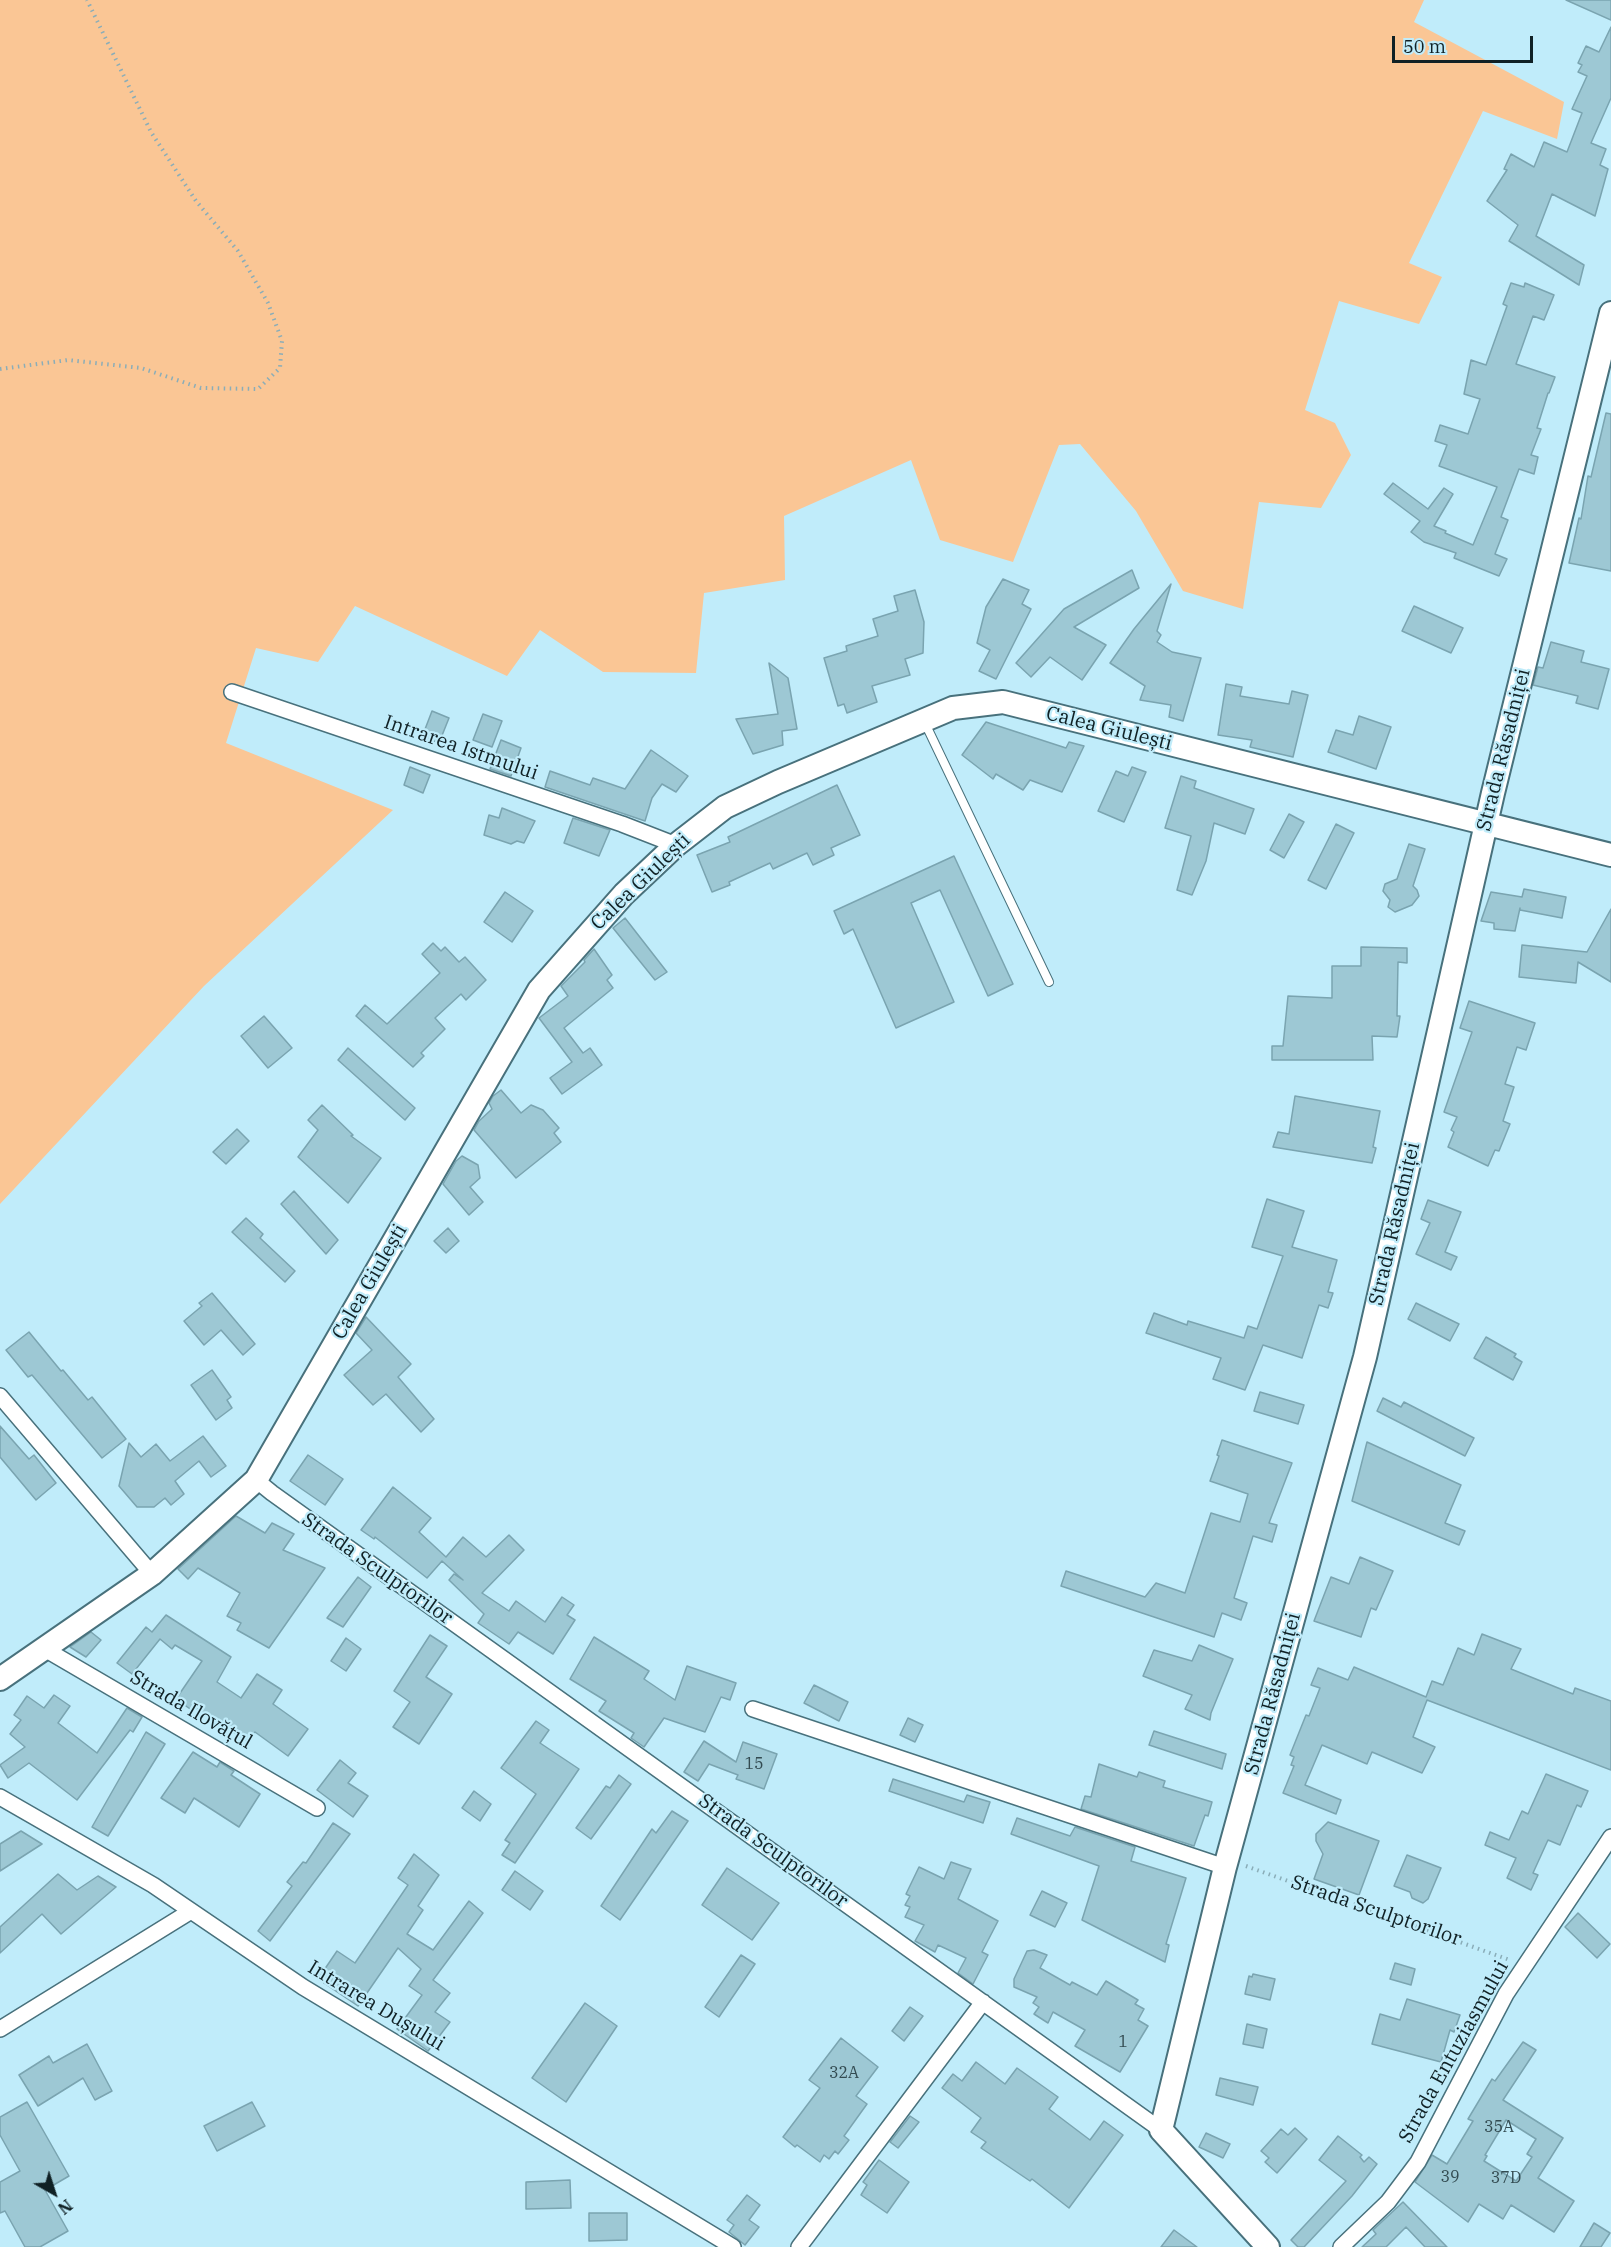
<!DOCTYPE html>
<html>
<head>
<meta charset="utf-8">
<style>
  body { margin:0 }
  #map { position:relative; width:1611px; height:2247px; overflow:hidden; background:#c0ecfa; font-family:"IBM Plex Serif",serif }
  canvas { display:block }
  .north { position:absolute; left:24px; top:2163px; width:60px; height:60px; -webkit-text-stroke:4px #c0ecfa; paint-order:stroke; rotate:141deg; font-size:16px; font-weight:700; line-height:24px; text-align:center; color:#102125 }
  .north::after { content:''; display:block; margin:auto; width:21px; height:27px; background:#102125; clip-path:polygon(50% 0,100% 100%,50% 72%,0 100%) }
  .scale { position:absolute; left:1392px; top:36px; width:141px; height:27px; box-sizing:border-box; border:3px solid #102125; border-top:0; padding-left:8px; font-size:18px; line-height:21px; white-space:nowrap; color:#102125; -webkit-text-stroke:4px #c0ecfa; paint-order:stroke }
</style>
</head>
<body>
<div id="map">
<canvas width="1611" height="2247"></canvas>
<div class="north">N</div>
<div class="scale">50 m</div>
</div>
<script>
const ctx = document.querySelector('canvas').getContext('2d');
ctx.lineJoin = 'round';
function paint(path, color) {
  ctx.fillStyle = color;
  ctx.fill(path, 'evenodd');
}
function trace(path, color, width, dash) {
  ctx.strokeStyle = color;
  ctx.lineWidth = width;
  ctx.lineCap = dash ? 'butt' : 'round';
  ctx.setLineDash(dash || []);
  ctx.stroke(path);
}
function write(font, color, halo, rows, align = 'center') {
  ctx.font = font + ' "IBM Plex Serif",serif';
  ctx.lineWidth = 4.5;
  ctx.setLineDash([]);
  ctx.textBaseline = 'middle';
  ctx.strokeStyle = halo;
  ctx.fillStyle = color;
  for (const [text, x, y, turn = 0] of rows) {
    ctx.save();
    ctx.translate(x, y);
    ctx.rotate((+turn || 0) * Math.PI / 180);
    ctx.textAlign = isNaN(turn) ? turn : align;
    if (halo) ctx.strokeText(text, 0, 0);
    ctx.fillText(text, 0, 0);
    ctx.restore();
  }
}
const green = new Path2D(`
  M0,0H1424L1414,22L1564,102L1557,139L1483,111L1409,263L1442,277L1419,324L1339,301L1305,410L1335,423L1351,455L1321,508L1259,502L1243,609L1183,591L1136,511L1080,444L1059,445L1013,562L940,540L911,460L784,516L785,580L704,593L696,673L603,672L540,630L507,676L355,606L318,662L256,648L226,743L393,810L204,986L0,1204Z`);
const building = new Path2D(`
  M1566,0H1611V20Z
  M1611,27V98L1591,143L1606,149L1600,165L1608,169L1595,216L1552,194L1536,236L1584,265L1579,285L1509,241L1518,225L1487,201L1507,170L1504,169L1511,154L1534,167L1544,142L1567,152L1582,113L1572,109L1587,76L1578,72L1582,65L1578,63L1586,46L1599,52Z
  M1511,283L1524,287L1525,283L1554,295L1544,320L1533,316L1516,364L1555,377L1549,393H1548L1537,428L1541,429L1531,455L1538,457L1534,474L1519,469L1501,517L1508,520L1495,554L1507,559L1499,576L1454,558L1456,553L1424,542L1411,532L1420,521L1384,494L1393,483L1428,509L1444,488L1453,494L1434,526L1446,531L1445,533L1473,545L1497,487L1439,466L1447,445L1435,441L1440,425L1468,434L1480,399L1464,394L1471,360L1486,365L1507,306L1503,304Z
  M1606,413L1611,414V571L1569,563L1579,518L1581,519L1588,476L1591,477Z
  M1132,570L1139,588L1074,627L1106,645L1082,680L1050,657L1031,677L1016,663L1064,609Z
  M1003,579L1029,590L1022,604L1031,609L996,679L979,671L990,650L977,643L986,607Z
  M1171,584L1157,631L1161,635L1157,642L1172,652L1201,658L1183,721L1169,717L1171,705L1140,700L1145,686L1110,663L1134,629Z
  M915,590L924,622L923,653L905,659L910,675L872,686L877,702L847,713L844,704L838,706L824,658L847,651L846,646L878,636L873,619L898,611L894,596Z
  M1414,606L1463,628L1451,653L1402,631Z
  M1551,642L1584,651L1581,662L1609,669L1598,709L1576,703L1578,696L1533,685L1538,667L1543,668Z
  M769,663L788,678L797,729L782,731L783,745L753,754L736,719L778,714Z
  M1226,684L1242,687L1240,696L1289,704L1292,691L1308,695L1293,757L1250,747L1252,740L1218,735Z
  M432,711L449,718L439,743L422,737Z
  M483,714L502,721L492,747L473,740Z
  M1359,716L1391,727L1376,769L1328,752L1336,730L1353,735Z
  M986,722L1066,748L1069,742L1084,746L1062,792L1030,780L1023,790L996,774L993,779L962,755Z
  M501,740L521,748L511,776L490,769Z
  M651,750L688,776L676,792L662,784L652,798L645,821L545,787L550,771L590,785L593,778L625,789Z
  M410,767L430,775L423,793L404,785Z
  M1132,767L1146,772L1124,822L1098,811L1116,771L1128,776Z
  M1181,776L1196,781L1194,788L1254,809L1245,834L1214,823L1206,861L1192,895L1177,890L1191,836L1165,828Z
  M837,785L860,835L831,848L834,855L813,865L807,853L773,869L770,863L729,882L730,885L712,892L697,855L730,842L728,837Z
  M502,808L535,821L524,843L517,841L511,844L484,835L489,815L499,818Z
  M1289,814L1304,822L1284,858L1270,850Z
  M573,818L610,830L599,856L564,843Z
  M1336,824L1354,833L1326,889L1308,880Z
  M1409,844L1425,849L1413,886L1417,890L1419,896L1412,905L1395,912L1388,907L1390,900L1383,891L1385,884L1397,879Z
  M954,856L1013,984L988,996L940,890L911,903L954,1002L896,1028L853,929L844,934L834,911Z
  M1524,889L1566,897L1562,918L1520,910V908L1515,931L1494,929V923L1481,921L1491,892L1522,897Z
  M505,892L533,911L512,942L484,922Z
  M1611,909V982L1578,962L1576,983L1519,977L1522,945L1587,952Z
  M625,918L667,972L655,980L613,928Z
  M433,943L441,951L445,947L459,962L465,957L486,980L466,1000L461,994L435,1018L445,1029L421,1053L424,1056L413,1067L356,1016L365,1005L387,1024L440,973L422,954Z
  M1361,947L1407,948V963L1398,962L1397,1016H1400L1397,1037L1372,1036L1373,1060H1272V1046H1283L1288,996L1332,998V966H1361Z
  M594,949L612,975L607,980L613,988L564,1028L583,1053L590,1048L602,1065L562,1094L550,1078L572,1062L539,1018L568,996L561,986L585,962L584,960Z
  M1469,1001L1535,1023L1526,1050L1517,1047L1505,1084L1514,1087L1503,1121L1510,1124L1499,1151L1495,1150L1488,1166L1448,1147L1454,1132L1451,1130L1457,1117L1444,1112L1472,1032L1460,1028Z
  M264,1016L292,1048L268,1068L241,1036Z
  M348,1048L415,1108L405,1120L338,1060Z
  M501,1090L521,1113L531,1105L543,1110L559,1128L554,1133L561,1142L516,1178L474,1130L479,1121L492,1109L489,1103L493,1096Z
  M1295,1096L1380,1111L1373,1147L1376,1148L1372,1163L1273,1147L1278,1132L1289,1134Z
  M322,1105L353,1135L351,1136L381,1158L348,1203L298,1157L318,1130L308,1120Z
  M237,1129L249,1141L226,1164L213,1152Z
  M462,1156L478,1165L480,1178L470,1187L483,1202L469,1215L443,1184L456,1161Z
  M294,1191L338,1240L326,1254L281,1204Z
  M1267,1199L1304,1211L1292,1247L1337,1260L1328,1292L1333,1293L1328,1308L1319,1305L1302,1358L1263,1345L1245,1390L1213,1379L1221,1358L1146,1333L1154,1313L1187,1325L1188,1321L1244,1338L1248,1326L1257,1329L1283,1256L1252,1247Z
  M1428,1200L1461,1212L1445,1252L1457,1257L1451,1270L1416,1254L1430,1223L1421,1219Z
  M246,1218L263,1234L260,1238L295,1271L285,1282L232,1232Z
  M448,1228L459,1241L446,1253L434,1241Z
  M212,1293L255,1344L243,1355L221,1330L204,1345L184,1321L202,1306L199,1303Z
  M1416,1303L1459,1324L1450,1341L1408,1319Z
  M366,1317L411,1364L398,1377L434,1419L421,1432L386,1394L373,1405L344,1375L372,1350L356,1333Z
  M29,1332L61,1371L63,1370L88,1400L92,1397L126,1439L102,1458L32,1375L28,1377L6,1350Z
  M1486,1337L1516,1354L1514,1357L1522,1362L1513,1380L1474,1358Z
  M212,1370L231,1397L227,1400L232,1408L216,1420L191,1385Z
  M1260,1392L1304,1405L1298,1424L1254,1411Z
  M1383,1398L1401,1407L1404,1402L1474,1438L1465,1456L1377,1411Z
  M0,1426L29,1459L34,1455L56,1483L36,1500L0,1457Z
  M203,1436L226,1466L211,1477L199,1461L175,1481L184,1494L171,1505L165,1498L154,1507H137L119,1486L129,1443L141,1457L156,1444L170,1461Z
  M1222,1440L1292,1463L1269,1523L1277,1525L1272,1542L1253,1536L1234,1598L1247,1603L1241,1620L1222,1613L1214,1637L1061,1586L1066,1571L1145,1597L1156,1583L1185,1593L1211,1513L1240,1522L1248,1494L1210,1481L1219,1456L1217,1455Z
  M1367,1442L1461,1485L1445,1523L1465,1531L1459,1545L1352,1501Z
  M308,1455L343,1479L325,1505L290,1481Z
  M393,1487L431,1518L419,1532L446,1557L463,1537L486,1557L509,1535L524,1550L482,1593L509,1611L516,1601L545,1622L562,1597L574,1605L567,1615L575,1620L553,1654L518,1632L509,1644L478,1623L484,1614L449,1580L454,1574L463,1580L442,1561L427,1578L375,1537L374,1539L361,1530Z
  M236,1516L265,1533L272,1523L294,1534L283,1550L325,1568L269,1648L237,1630L241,1623L227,1616L240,1593L198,1568L188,1579L178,1569Z
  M1360,1557L1393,1571L1376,1610L1371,1608L1361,1637L1314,1621L1331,1577L1349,1584Z
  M358,1577L371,1587L343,1627L327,1618Z
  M166,1615L231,1657L217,1682L241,1698L257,1674L282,1690L273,1704L308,1729L288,1756L255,1732L249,1742L196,1708L193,1711L176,1699L202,1661L175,1645L172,1649L160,1639L132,1674L117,1663L146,1627L152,1632Z
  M91,1632L101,1640L86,1657L70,1647Z
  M1482,1634L1521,1649L1511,1669L1573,1694L1575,1688L1611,1701V1770L1427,1700L1413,1737L1435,1747L1422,1773L1372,1752L1367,1764L1322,1745L1305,1785L1341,1800L1336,1814L1283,1793L1294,1766L1291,1765L1294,1757L1290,1755L1306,1715L1309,1716L1320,1688L1311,1685L1318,1668L1348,1680L1354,1667L1426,1697L1432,1681L1443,1685L1458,1648L1474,1655Z
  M430,1635L447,1646L426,1677L452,1694L419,1744L393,1727L410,1702L394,1691Z
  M594,1637L649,1671L644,1679L675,1700L687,1666L736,1683L730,1700L721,1697L705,1732L664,1718L644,1747L631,1738L634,1733L599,1711L606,1701L570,1679Z
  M346,1638L361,1649L346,1671L331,1661Z
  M1199,1645L1233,1659L1211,1713L1210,1720L1185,1709L1192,1695L1143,1676L1154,1650L1192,1661Z
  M814,1685L848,1702L839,1721L804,1703Z
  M54,1695L70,1706L58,1723L97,1753L127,1708L142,1717L133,1732L130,1730L77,1800L29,1763L8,1778L0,1765L25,1747L10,1734L21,1720L14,1715L27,1696L44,1708Z
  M908,1718L923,1725L915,1742L900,1735Z
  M536,1721L549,1730L540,1743L579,1769L515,1863L502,1855L510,1843L505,1840L536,1794L501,1768Z
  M1154,1731L1226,1754L1222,1769L1149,1745Z
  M146,1732L165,1744L108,1836L92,1827Z
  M704,1741L736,1762L743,1742L777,1754L764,1789L736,1779L738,1775L709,1764L698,1781L684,1772Z
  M193,1752L217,1767L220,1762L234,1771L231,1775L260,1794L239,1827L194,1798L185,1813L161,1798Z
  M340,1760L356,1773L348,1783L368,1796L353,1817L317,1790Z
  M1099,1764L1137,1777L1139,1772L1165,1781L1163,1787L1212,1802L1208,1816L1205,1815L1194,1846L1081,1809L1085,1796L1091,1797Z
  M1546,1774L1588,1791L1581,1807L1577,1805L1560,1845L1548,1840L1533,1873L1538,1875L1531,1890L1507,1878L1516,1858L1485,1845L1490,1832L1509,1840L1522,1811L1528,1814Z
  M619,1775L631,1784L591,1839L576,1828L606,1786L610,1788Z
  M893,1779L964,1802L967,1795L990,1802L983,1823L889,1791Z
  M474,1791L491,1804L480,1821L462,1808Z
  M672,1811L688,1821L620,1920L601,1906L652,1829L656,1833Z
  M1017,1818L1070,1836L1075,1827L1135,1847L1131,1861L1186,1878L1166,1944L1169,1945L1165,1962L1082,1920L1099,1866L1011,1834Z
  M1328,1822L1379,1841L1359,1895L1314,1879L1323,1854L1316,1841V1834Z
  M333,1823L350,1834L270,1941L258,1931L292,1886L287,1882L303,1862L306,1863Z
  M21,1831L42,1844L0,1871V1844Z
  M414,1854L439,1875L418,1906L423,1910L407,1934L433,1950L469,1901L483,1913L433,1980L450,1993L435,2012L450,2022L428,2051L397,2029L422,1995L409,1986L421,1969L398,1948L358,2006L318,1979L337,1951L355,1963L408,1885L398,1878Z
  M1407,1855L1441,1868L1428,1899L1423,1903L1412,1898L1410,1892L1394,1886Z
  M951,1862L971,1869L958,1899L998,1921L982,1952L988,1955L973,1984L958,1973L966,1958L938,1945L935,1952L915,1941L924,1925L905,1917L910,1907L905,1905L910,1896L906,1894L919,1867L944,1879Z
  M727,1868L779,1903L752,1940L702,1905Z
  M515,1871L543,1891L530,1910L502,1890Z
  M58,1874L77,1890L98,1876L116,1887L61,1934L42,1914L0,1953V1927Z
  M1042,1891L1067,1903L1055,1927L1030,1915Z
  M1578,1913L1610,1944L1597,1958L1565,1927Z
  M1034,1950L1047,1955L1040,1968L1070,1985L1072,1982L1097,1995L1106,1981L1138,2000L1135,2004L1144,2009L1138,2020L1148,2026L1120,2072L1075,2046L1085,2030L1053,2012L1048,2023L1034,2014L1039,2007L1033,2003L1037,1997L1014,1987V1979L1027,1951Z
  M741,1955L755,1964L719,2017L705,2007Z
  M1395,1963L1415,1969L1411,1985L1390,1979Z
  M1253,1974L1275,1979L1270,2000L1245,1994L1249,1976L1252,1977Z
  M1407,1999L1460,2015L1454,2032L1450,2030L1441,2062L1372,2044L1380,2014L1400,2020Z
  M585,2003L617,2026L566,2102L532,2078Z
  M910,2007L923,2016L904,2041L892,2031Z
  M1247,2024L1267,2029L1263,2048L1243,2044Z
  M841,2038L878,2067L856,2096L867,2104L844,2136L849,2140L838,2154L835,2151L829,2159L824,2155L820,2162L797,2145L795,2147L783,2137L820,2088L809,2080Z
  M1523,2042L1536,2050L1503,2100L1563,2138L1538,2178L1574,2201L1554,2232L1511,2205L1503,2219L1479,2204L1468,2222L1415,2182L1432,2155L1447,2164L1473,2121L1468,2119L1492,2079L1495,2081ZM1506,2120L1536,2139L1527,2154L1532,2157L1516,2181L1484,2161L1487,2156L1485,2155Z
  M87,2044L112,2091L95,2100L83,2078L38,2106L19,2075L49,2056L53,2063Z
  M976,2062L1005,2084L1017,2068L1058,2097L1049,2109L1090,2140L1104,2121L1123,2135L1069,2208L1032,2179L1030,2181L981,2148L986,2142L971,2132L981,2118L942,2088L953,2074L962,2081Z
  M1220,2078L1258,2087L1253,2105L1216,2095Z
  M27,2102L69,2176L45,2190L68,2231L40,2247H25L5,2211L0,2213V2182L20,2171L0,2135V2117Z
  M252,2102L265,2126L217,2151L204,2126Z
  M910,2116L919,2122L898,2148L890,2142Z
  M1295,2128L1307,2139L1277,2173L1265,2162L1269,2158L1261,2151L1281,2129L1288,2135Z
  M1206,2133L1230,2144L1223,2158L1199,2147Z
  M1338,2136L1362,2155L1360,2157L1364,2162L1369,2157L1377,2164L1352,2196L1304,2247H1298L1291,2240L1346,2181L1319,2160Z
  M879,2160L909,2182L887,2213L861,2195L867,2185L863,2182Z
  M570,2180L571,2208L526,2209V2182Z
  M747,2195L760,2205L749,2220L759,2227L745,2245L729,2232L734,2225L727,2220Z
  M1403,2202L1447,2247H1425L1406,2227L1386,2247H1362L1376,2234L1373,2230Z
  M589,2213H627V2240L589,2241Z
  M1594,2223L1610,2233L1601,2247H1580Z
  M1174,2230L1197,2247H1161Z`);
const path = new Path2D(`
  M0,369L68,360L141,368L201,388L258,389L280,368L282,341L268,303L238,251L196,201L151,132L87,0
  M1246,1866L1510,1960`);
const lane = new Path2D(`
  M924,721L1049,982`);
const street = new Path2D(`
  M232,692L622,824L676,845
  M0,1396L152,1574
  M256,1480L272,1493L1161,2130
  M43,1648L317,1808
  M753,1709L1225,1867
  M0,1797L153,1885L303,1987L733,2247
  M0,2029L191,1911
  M799,2247L983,2002
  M1341,2247L1388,2202L1418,2162L1506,1994L1611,1837`);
const secondary = new Path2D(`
  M0,1679L152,1574L256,1480L539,990L624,894L676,845L725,807L778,782L953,708L1003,702L1611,855
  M1268,2247L1161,2130L1225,1867L1365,1357L1493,793L1611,313`);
const numberNames = [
  ["15",754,1764],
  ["1",1123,2042],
  ["32A",844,2073],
  ["35A",1499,2127],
  ["39",1450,2177],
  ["37D",1506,2178]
];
const streetNames = [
  ["Calea Giulești",1109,729,14],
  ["Intrarea Istmului",461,748,19],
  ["Strada Răsadniței",1504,750,-76],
  ["Calea Giulești",641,882,-44],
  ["Strada Răsadniței",1395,1224,-77],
  ["Calea Giulești",370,1282,-60],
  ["Strada Sculptorilor",377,1569,35],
  ["Strada Răsadniței",1273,1694,-75],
  ["Strada Ilovățul",191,1710,30],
  ["Strada Sculptorilor",773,1851,36],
  ["Strada Sculptorilor",1376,1911,19],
  ["Intrarea Dușului",376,2006,31],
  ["Strada Entuziasmului",1454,2052,-61]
];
paint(green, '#fac695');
paint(building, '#9dc8d4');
trace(building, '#7aa4b0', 1.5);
trace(lane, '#48717c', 10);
trace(street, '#48717c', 18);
trace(secondary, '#48717c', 26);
trace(path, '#8aadb8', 4, [1.5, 4.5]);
trace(lane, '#fff', 8);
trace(street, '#fff', 15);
trace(secondary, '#fff', 22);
write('16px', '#334b51', null, numberNames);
write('20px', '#102125', '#c0ecfa', streetNames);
</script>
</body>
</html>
